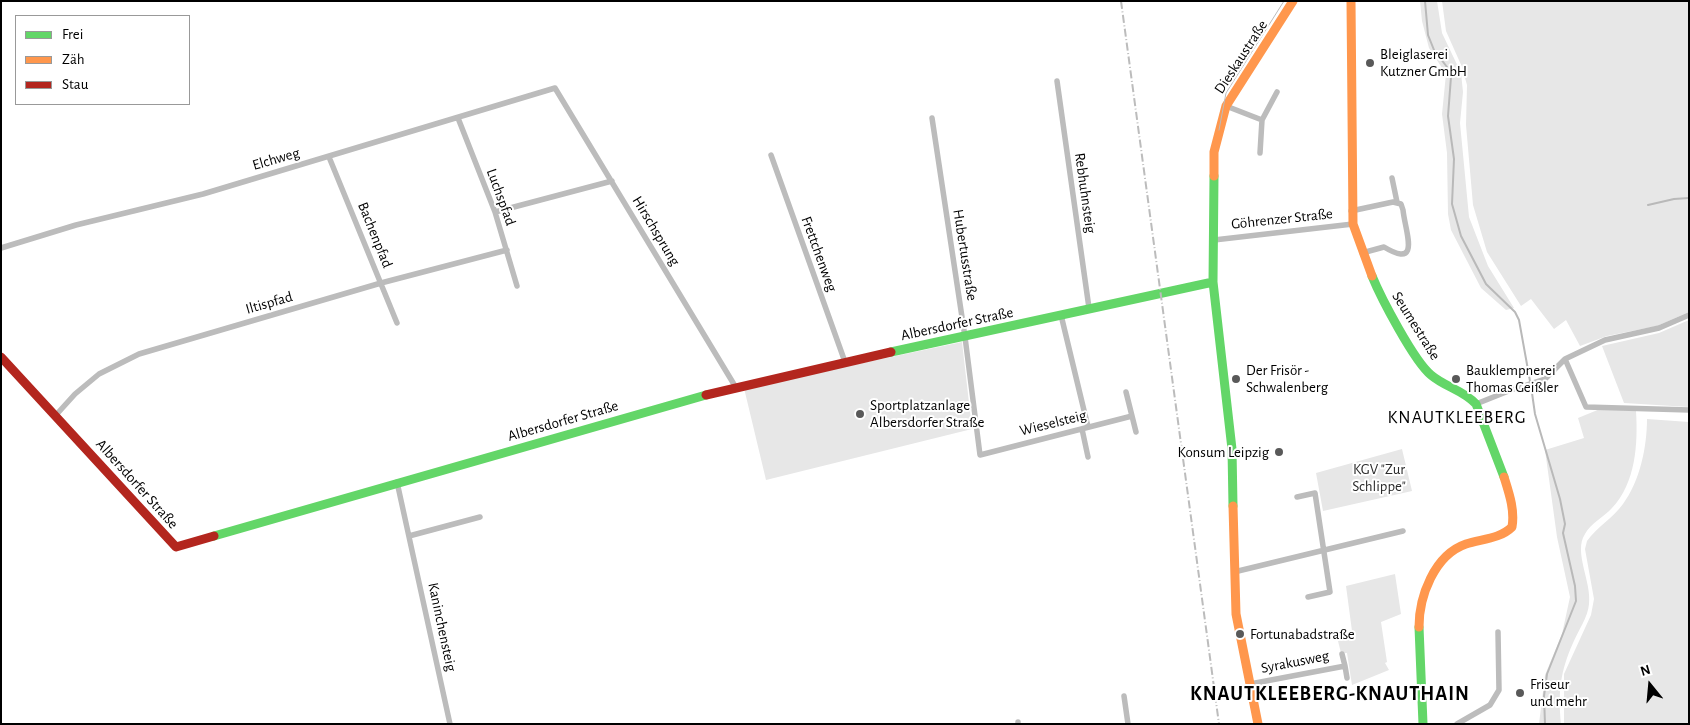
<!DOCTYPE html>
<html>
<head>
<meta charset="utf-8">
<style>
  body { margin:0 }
  #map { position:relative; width:1690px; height:725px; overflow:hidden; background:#fff; font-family:"Alegreya Sans",sans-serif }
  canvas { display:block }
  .frame { position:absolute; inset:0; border:2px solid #000; pointer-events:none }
  .legend { position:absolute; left:15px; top:15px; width:175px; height:90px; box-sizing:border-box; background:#fff; border:1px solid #999; margin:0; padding:6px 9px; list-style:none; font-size:15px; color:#000 }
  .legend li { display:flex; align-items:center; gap:10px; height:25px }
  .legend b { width:25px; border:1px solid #999 }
  .north { position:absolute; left:1625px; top:660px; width:50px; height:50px; -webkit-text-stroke:4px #fff; paint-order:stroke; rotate:343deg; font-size:14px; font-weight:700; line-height:20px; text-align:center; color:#000 }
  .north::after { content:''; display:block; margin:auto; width:18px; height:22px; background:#000; clip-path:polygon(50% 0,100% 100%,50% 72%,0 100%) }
</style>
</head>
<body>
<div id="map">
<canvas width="1690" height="725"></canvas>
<div class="frame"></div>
<ul class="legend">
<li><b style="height:6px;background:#63d668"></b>Frei</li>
<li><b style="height:6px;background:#ff974d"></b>Zäh</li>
<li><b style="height:6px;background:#b3261e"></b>Stau</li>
</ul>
<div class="north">N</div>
</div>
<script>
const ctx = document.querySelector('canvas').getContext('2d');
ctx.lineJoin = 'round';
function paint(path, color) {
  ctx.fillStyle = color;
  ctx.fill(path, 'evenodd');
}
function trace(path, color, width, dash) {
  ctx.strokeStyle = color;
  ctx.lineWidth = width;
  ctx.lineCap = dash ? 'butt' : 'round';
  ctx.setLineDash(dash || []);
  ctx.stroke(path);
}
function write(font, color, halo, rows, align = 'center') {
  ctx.font = font + ' "Alegreya Sans",sans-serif';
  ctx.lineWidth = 4;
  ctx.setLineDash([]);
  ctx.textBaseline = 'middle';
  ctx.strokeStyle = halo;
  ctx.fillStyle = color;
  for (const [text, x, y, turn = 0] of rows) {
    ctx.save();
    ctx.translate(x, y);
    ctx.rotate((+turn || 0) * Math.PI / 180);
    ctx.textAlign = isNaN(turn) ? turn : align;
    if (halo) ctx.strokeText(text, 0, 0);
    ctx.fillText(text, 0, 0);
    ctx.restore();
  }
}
const green = new Path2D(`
  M1420,1H1437L1442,33L1461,73L1463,92L1460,123L1469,217L1488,266L1514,308L1506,310L1481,288L1451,230L1448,214L1447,153L1442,114L1446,74L1429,48L1422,21Z
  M1442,1H1689V312L1657,326L1607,336L1580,346L1566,320L1554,329L1531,299L1521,306L1487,252L1473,205L1466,125L1467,85L1462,67L1446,31Z
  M1689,320V407L1624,403L1602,346L1659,333Z
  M962,342L972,429L766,480L744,388Z
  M1600,409L1636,411C1638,443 1636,483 1612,508C1604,517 1591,523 1585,534C1573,552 1592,582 1589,604C1588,617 1578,631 1573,643C1560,672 1558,692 1561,724H1539L1545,675L1562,634L1570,597L1557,537L1545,450L1584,438L1578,418Z
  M1647,419L1689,422V724H1564V674L1591,615L1594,599L1585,549L1587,541C1597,527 1613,518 1623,504C1640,481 1647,447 1647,419Z
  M1402,449L1412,491L1323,511L1316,473Z
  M1395,574L1401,614L1381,622L1387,662L1385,663L1389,670L1352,685L1347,653H1341L1337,637L1352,631L1346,586Z`);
const stream = new Path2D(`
  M1425,1L1428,35L1434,50L1447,67L1451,77L1448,116L1454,159L1452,204L1461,236L1486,284L1515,312L1519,320L1530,381
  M1648,205L1674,199L1689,198
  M1531,386L1535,414L1560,499L1565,524L1563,533L1575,586L1576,601L1547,674L1544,696L1545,724`);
const street = new Path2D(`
  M1057,81L1089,308
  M1226,106L1262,120
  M458,118L495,212L517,286
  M932,118L965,337L980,455L1132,416
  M1260,153L1262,120L1277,92
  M771,155L845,362
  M329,157L397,323
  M1392,178L1397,202
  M1351,211L1393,202L1401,204L1403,210C1405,231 1422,270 1384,247L1362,253
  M495,212L612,181
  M1214,240L1353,224
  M1,248L76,225L203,194L555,88L735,386
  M1061,315L1088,427
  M1565,359L1586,407L1689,410
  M1126,392L1136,432
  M1476,404L1511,390L1545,379L1565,359L1605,340L1659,328L1689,315
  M56,415L75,394L99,374L139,354L381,283L507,250
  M1082,429L1088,457
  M397,482L450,724
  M1297,497L1315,493L1330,592L1308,597
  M409,536L480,517
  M1234,572L1403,531
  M1342,654L1345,666
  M1250,684L1345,666L1347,678
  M1124,696L1128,724
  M1018,722V724
  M1457,724L1490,705L1499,690L1498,632`);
const fast = new Path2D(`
  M1214,176L1213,282L1232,449L1233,506
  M1372,276C1381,298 1414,361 1431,375C1445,387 1463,390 1476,404L1504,477
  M891,352L1213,282
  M214,536L706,395
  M1419,627L1423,724`);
const slow = new Path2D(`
  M1351,1L1353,224L1372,276
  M1214,176V152L1226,106L1293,1
  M1233,506L1236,614L1258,724
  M1419,627C1419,597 1434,555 1466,544C1481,539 1500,539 1512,527C1515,510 1509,493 1504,477`);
const jam = new Path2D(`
  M1,357L176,547L214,536
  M706,395L891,352`);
const tram = new Path2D(`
  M1219,130L1226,93L1284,1`);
const rail = new Path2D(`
  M1121,1L1219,724`);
const markers = [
  [1370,63,5,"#595959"],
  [1236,379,5,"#595959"],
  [1456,379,5,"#595959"],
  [860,414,5,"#595959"],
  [1279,452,5,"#595959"],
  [1240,634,5,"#595959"],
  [1520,693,5,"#595959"]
];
const poiNames = [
  ["Bleiglaserei",1380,54],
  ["Kutzner GmbH",1380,71],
  ["Der Frisör -",1246,370],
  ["Schwalenberg",1246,387],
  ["Bauklempnerei",1466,370],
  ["Thomas Geißler",1466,387],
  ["Sportplatzanlage",870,405],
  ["Albersdorfer Straße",870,422],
  ["Konsum Leipzig",1269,452,"right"],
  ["Fortunabadstraße",1250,634],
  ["Friseur",1530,684],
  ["und mehr",1530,701]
];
const streetNames = [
  ["Dieskaustraße",1241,57,-57],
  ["Elchweg",276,159,-16],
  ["Rebhuhnsteig",1085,193,82],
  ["Luchspfad",501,197,70],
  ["Göhrenzer Straße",1282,219,-6],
  ["Hirschsprung",656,231,59],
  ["Bachenpfad",375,235,68],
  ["Frettchenweg",819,254,70],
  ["Hubertusstraße",965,255,81],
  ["Iltispfad",269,303,-16],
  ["Albersdorfer Straße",957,324,-12],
  ["Seumestraße",1416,326,58],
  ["Albersdorfer Straße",563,421,-16],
  ["Wieselsteig",1053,423,-14],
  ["Albersdorfer Straße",137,484,48],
  ["Kaninchensteig",442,627,78],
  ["Syrakusweg",1295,662,-11]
];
const parkNames = [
  ["KGV \"Zur",1379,469],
  ["Schlippe\"",1379,486]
];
const quarterNames = [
  ["KNAUTKLEEBERG",1457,418]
];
const districtNames = [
  ["KNAUTKLEEBERG-KNAUTHAIN",1330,694]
];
paint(green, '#e7e7e7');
trace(stream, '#b9b9b9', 2);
trace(street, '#bcbcbc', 5.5);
trace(fast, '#63d668', 9);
trace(slow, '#ff974d', 9);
trace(jam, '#b3261e', 9);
trace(tram, '#bcbcbc', 1);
trace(rail, '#bcbcbc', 2, [8, 2.5, 1, 2.5]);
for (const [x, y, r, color] of markers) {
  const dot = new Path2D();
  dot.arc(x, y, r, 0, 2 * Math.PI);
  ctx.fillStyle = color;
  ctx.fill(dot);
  trace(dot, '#fff', 2);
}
write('15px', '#000', '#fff', poiNames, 'left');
write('15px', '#000', '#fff', streetNames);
write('15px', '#2b2b2b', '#fff', parkNames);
ctx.letterSpacing = '1px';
write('18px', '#000', '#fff', quarterNames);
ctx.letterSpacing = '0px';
ctx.letterSpacing = '1px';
write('bold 20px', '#000', '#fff', districtNames);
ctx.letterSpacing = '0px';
</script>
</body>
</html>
